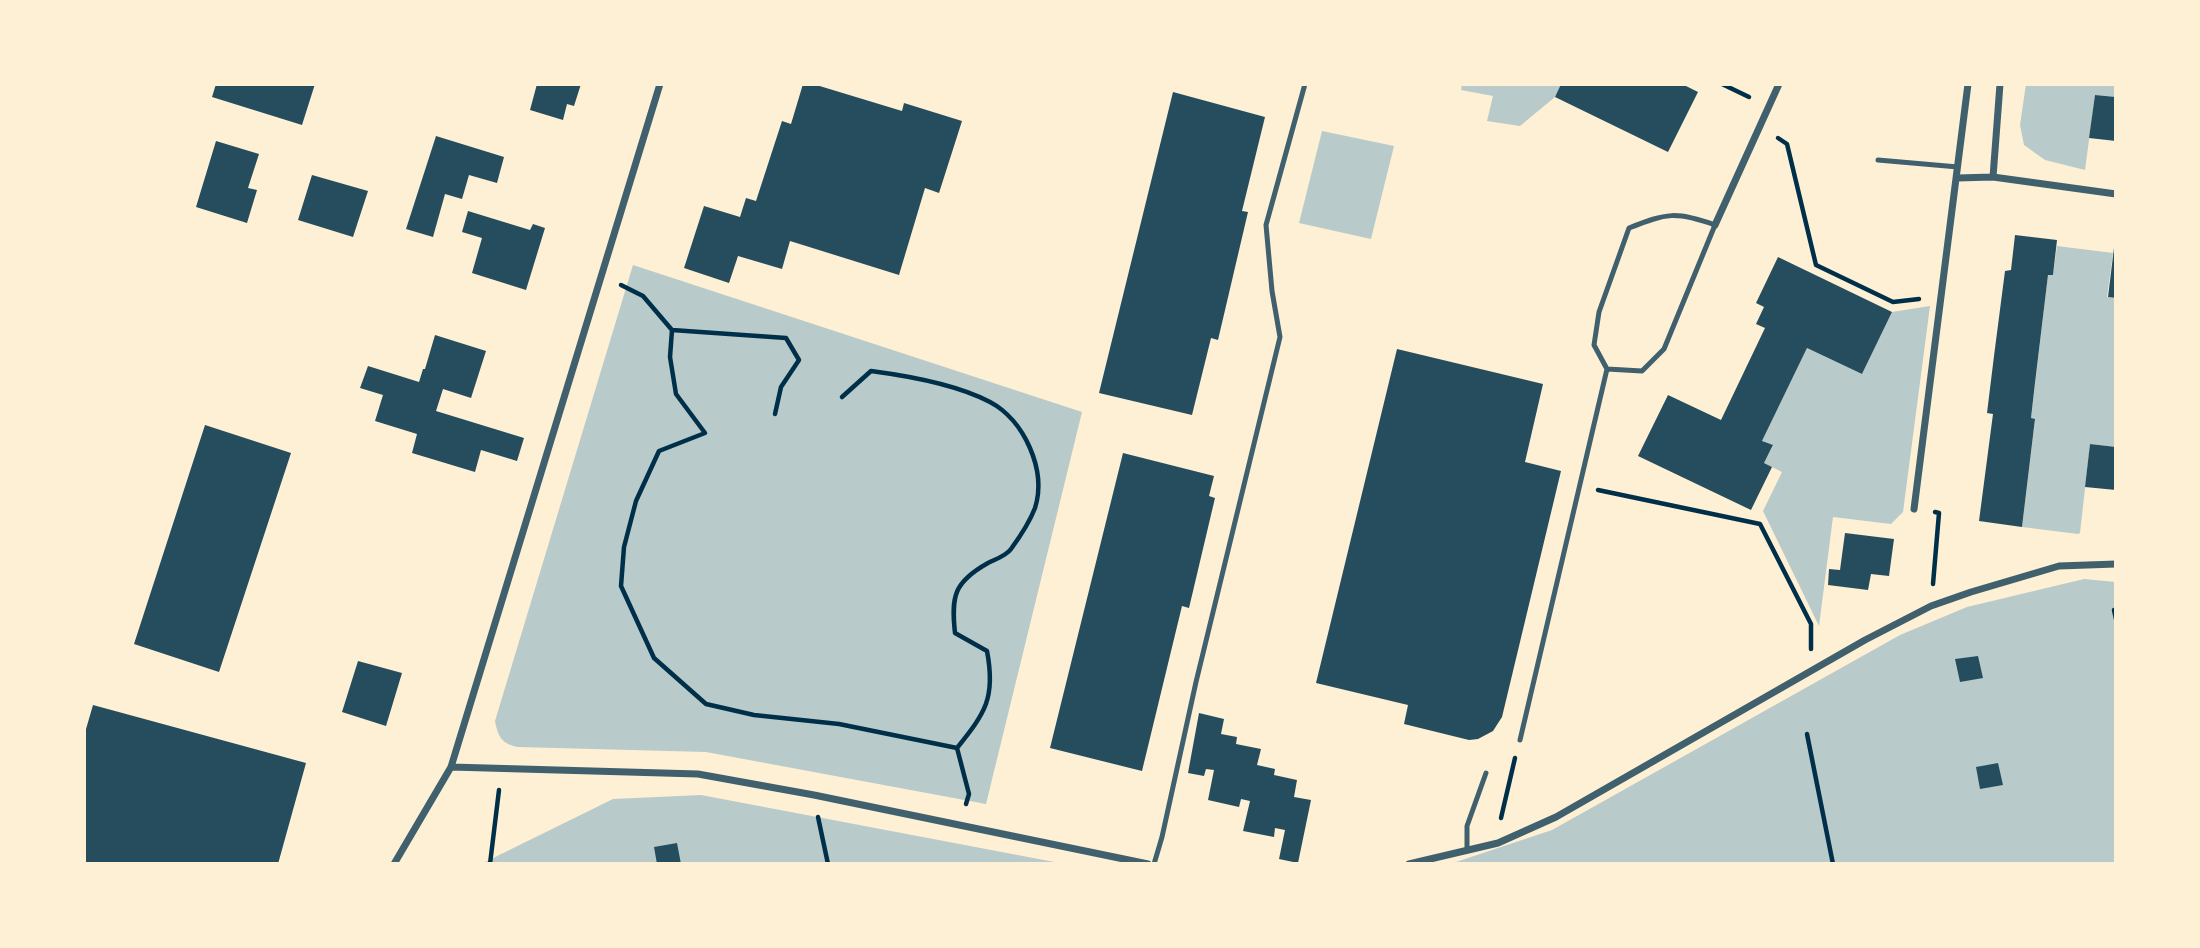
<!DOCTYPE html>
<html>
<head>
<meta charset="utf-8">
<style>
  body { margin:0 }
  #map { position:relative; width:2200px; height:948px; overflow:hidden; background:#fdf0d5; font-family:"Fira Sans",sans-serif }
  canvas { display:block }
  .frame { position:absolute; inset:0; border:86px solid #fdf0d5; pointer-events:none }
</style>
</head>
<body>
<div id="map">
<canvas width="2200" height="948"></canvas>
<div class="frame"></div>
</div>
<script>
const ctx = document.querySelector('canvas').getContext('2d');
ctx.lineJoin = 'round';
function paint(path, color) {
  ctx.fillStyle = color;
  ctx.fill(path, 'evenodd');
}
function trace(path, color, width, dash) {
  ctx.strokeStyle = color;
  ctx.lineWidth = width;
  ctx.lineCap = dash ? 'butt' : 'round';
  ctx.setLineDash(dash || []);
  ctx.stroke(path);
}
const green = new Path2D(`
  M1462,84H1561L1555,97L1520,126L1487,121L1493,96L1461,90Z
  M2026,84H2116V97L2095,95L2085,170L2045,160L2024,145L2020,125Z
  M1322,131L1394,146L1371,239L1299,223Z
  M2057,246L2113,253L2107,297L2116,298V447L2090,444L2080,533L2078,534L2022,527L2035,420L2031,418L2048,275H2053Z
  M633,265L1082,412L986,804L706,752L518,747C502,744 498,737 495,721Z
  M1930,306L1903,512L1891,524L1833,517L1819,626L1763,511L1782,472L1764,463L1773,446L1762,441L1807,348L1862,374L1892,312Z
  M2084,579L2116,582V864H1450L1552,830L1900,635L1967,607Z
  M701,795L1065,864H481L613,799Z`);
const building = new Path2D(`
  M216,84H315L302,125L212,97Z
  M537,84H581L574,106L567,104L563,120L530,110Z
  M803,84H813L902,111L904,103L962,121L939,193L925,188L899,275L790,241L782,269L738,256L729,283L684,268L704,206L740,217L746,198L756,201L782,121L791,124Z
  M1561,84H1682L1698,92L1668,152L1555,97Z
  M1173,92L1265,117L1242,211L1248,212L1218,340L1211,338L1192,415L1099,393Z
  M2095,95L2116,97V141L2089,138Z
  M436,136L504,157L497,183L469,175L462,199L445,194L433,237L406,229Z
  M216,141L259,154L248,188L257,190L247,223L196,207Z
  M312,175L368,191L353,237L298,220Z
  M468,211L530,230L533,224L545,228L526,290L472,273L482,238L462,232Z
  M2015,235L2057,240L2053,275H2048L2035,383L2031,418L2035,419L2022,527L1979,521L1993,414L1987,413L1994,356L2005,271L2011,270Z
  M2114,248H2116V298L2108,297Z
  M1778,257L1892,312L1862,374L1807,348L1762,441L1773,445L1764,463L1772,467L1751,510L1638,456L1668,395L1721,420L1765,328L1756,324L1764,307L1756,303Z
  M435,335L486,351L471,398L443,389L436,411L524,438L517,461L481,450L475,472L412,453L417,434L375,421L383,395L360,388L368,366L419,382L423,369H425Z
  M1397,349L1543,384L1525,462L1561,471L1502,717L1493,731L1478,739L1469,740L1404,724L1408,705L1316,683Z
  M205,425L291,453L219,672L134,644Z
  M2090,444L2116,447V490L2085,487Z
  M1123,453L1214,476L1209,496L1215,498L1189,608L1182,606L1142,771L1050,748Z
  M1845,533L1894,539L1889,576L1871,574L1868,590L1828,585L1829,569L1840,570Z
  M1978,656L1983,678L1960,682L1955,659Z
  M358,661L402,673L386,726L342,712Z
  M93,705L306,763L278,864H84V736Z
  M1199,713L1224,719L1221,734L1237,737L1236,744L1261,749L1257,765L1275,769L1274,775L1297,780L1294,797L1311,800L1298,863L1279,859L1285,830L1275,828L1274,837L1243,831L1250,801L1241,799L1239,807L1208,800L1214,770L1206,769L1204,776L1188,773Z
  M1998,763L2003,785L1980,789L1976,767Z
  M677,843L681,864H657L654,847Z`);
const path = new Path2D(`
  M1722,84L1749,97
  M1778,138L1787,144L1816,265L1893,302L1919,299
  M621,285L643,296L672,330L670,357L676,394L705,433L659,451L636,501L624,547L621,586L654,658L706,704L754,715L839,724L957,748L969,794L966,804
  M672,330L786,338L799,360L781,387L775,414
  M842,397L871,371C909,376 956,384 990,402C1024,420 1047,470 1035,508C1030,521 1019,538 1011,549C1006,556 996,559 988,563C954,582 951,596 955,633L987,651C996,698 985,713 957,748
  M1598,490L1760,524L1811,624V649
  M1933,584L1939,513L1935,512
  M2114,610L2116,619
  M1807,734L1833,864
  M818,817L828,864
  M1501,818L1515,758
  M490,864L499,790`);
const service = new Path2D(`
  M1878,160L1958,167
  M1520,740L1607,369L1594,345L1599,312L1629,228C1667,213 1676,211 1715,225L1664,349L1642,371L1607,369
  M1467,851V826L1486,773
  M1154,864L1162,837L1196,682L1280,337L1272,291L1266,225L1305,84`);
const minor = new Path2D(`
  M1993,177L2000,84
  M1957,178L1993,177L2116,194
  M1715,225L1779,84
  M1914,509L1968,84
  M451,767L698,774L814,795L1148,864
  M394,864L451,767L660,84
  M1409,864L1498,843L1556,817L1865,640L1931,606L1971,592L2059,566L2116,564`);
paint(green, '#b9caca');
paint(building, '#264d5e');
trace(path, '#003049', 4.5);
trace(service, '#3f606c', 5);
trace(minor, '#3f606c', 7);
</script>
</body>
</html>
